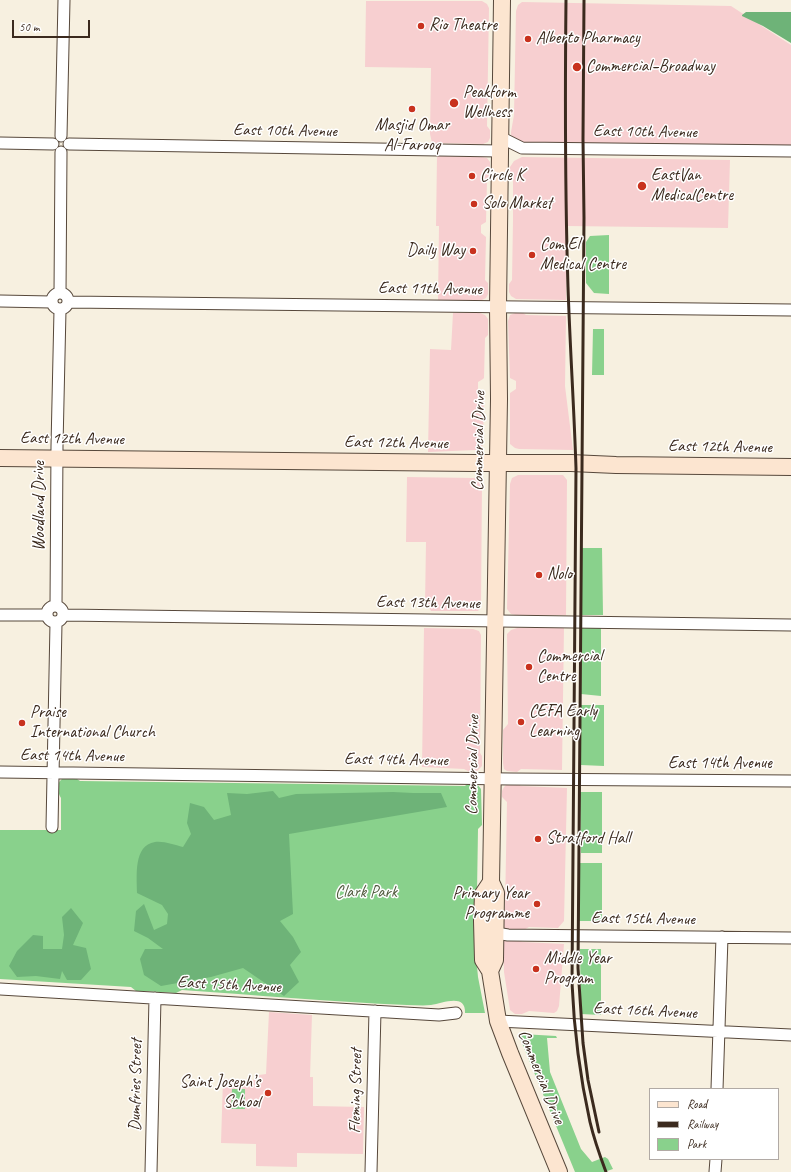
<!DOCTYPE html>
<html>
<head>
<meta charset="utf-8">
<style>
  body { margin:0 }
  #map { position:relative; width:791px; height:1172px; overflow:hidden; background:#f7f0e0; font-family:Caveat,sans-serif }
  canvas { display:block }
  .legend { position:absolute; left:649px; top:1088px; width:130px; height:72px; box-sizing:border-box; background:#fff; border:1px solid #b1aaa5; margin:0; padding:5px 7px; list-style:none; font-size:12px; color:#3b2a1e }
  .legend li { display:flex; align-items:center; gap:8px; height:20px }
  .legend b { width:20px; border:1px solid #b1aaa5 }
  .scale { position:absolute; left:12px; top:20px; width:78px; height:18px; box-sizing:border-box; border:2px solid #3b2a1e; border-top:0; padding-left:5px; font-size:12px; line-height:14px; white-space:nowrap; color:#3b2a1e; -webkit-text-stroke:3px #fff; paint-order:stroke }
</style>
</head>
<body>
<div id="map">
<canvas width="791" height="1172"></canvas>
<ul class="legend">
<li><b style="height:5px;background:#fce5d0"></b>Road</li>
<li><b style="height:5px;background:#3b2a1e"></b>Railway</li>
<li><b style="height:11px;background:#89d18c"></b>Park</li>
</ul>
<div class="scale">50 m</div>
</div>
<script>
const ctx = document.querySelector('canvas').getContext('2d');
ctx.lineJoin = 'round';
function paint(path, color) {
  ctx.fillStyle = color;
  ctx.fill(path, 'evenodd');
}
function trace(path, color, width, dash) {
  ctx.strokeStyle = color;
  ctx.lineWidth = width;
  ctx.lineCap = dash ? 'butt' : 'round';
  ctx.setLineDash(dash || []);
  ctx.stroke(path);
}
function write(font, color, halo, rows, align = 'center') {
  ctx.font = font + ' Caveat,sans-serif';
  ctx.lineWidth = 3;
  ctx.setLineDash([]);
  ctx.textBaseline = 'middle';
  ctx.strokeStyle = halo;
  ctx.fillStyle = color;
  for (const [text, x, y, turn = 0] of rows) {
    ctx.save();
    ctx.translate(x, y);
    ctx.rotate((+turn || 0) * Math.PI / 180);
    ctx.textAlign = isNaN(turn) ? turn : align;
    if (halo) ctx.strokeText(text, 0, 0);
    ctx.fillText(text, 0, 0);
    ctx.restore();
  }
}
const built = new Path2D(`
  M366,1H482L487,4L489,8L487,126L490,130V138L488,142L483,144L432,143L430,134L431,68L365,67Z
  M522,2L731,6L791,45V148L525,144L515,139L511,135V132L514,115L516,11L518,5Z
  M437,156L482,157L487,158L490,162V177L487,180L486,222L481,225V233L486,237L485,280L488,283V294L486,298L482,300L438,301L439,226H436Z
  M522,157L730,160L728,228L567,226L566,300L516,299L511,296L509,292V284L512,280L513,221V176L510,172V167L514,161Z
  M453,313H480L485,315L488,319V335L485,338L484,378L483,379L478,382V389L483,392L484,394L483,445L480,449L476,450L428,452L430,349L451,350Z
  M515,313H523L526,315L566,316L565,386L573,450L519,449L515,448L510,444V393L516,389V381L510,378L508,321L510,315Z
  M518,475H563L567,480L566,615H516L511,614L507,609L510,484L512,478Z
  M407,477L475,478L478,479L482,482L481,607L478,611H431L428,605H425L426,542H406Z
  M564,627L562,770L521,769L517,772L507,771L504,769L503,763V730L508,724L507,634L511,630L517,628Z
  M424,628L473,629L479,631L481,635L480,753L482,756V766L477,771L470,772L464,769L422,767Z
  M517,783L521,786L567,788L564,921L558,928L529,927L522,931L506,930L503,926V911L505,908L507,802L502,797V791L504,787L507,784Z
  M517,938L520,941L523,942L564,944L559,1006L557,1011L554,1013L529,1011L522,1014H515L510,1010L504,972L503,941L504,939Z
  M269,1012L312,1015L310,1077H313V1106L364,1107L363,1154L297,1153V1167L256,1166V1144L221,1143L223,1079L259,1080V1075L266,1074Z`);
const green = new Path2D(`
  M609,235V294L594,293L586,283V242L590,236Z
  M593,329H604V375H592Z
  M582,548H602L603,615H582Z
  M582,628H601V696L581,694Z
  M581,705H604V766L581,765Z
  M74,777L80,781L465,786L468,783L477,784L481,789L482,825L478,829L476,956L478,977L485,1013H465C466,993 443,1003 431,1005C423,1006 415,1005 407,1005C332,1002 257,995 182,990L176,993L144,991H136L131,987L0,979V830H61V798C57,792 56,781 64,778C67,777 71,777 74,777Z
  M580,792H602V853H581Z
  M579,863H602V921H579Z
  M580,949H601V1015L581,1014Z
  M522,1034L556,1036L557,1038H547L550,1072L581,1149L592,1162L605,1157L608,1159L613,1169L604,1172H575L522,1043L520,1039Z
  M232,1089H245V1109H231Z`);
const forest = new Path2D(`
  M746,12H791V43L763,26L742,16V15Z
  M273,791L279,798L296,794L393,792L413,793H441L447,807L289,834L293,914L280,921L293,937L301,952L290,965L299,982L284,996L243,968L211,977L161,986L144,975L140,959L145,949H163L148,938L134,931L136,911L144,904L154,930L167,924L168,914L162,905L137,893C137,877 133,845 155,842C165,841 174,845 183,847L191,834L187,823L190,803L204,807L214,820L231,815L227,793L247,794Z
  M71,908L83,923L73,945L86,948L91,969L81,980H67L62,971L60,979L36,976L17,977L9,966L17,951L33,935L43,936V949H62L64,935L62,917Z`);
const street = new Path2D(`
  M61,136L64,0
  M500,137L522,148L791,151
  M0,143L53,144
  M69,144L500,151
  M52 301a8 8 0 1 1 16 0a8 8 0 1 1-16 0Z
  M60,293L61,152
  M0,301L51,302
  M68,302L791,310
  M47 614a8 8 0 1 1 16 0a8 8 0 1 1-16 0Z
  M56,606L57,446L60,310
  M0,615H47
  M64,615L791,625
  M0,772L510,779L791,781
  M52,827L56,623
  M496,933L508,935L791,938
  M0,989L439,1015L456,1013
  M498,1021L791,1035
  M717,1089L722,937
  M151,1172L155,998
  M371,1172L375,1011
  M715,1172L716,1159`);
const secondary = new Path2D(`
  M0,458L474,463H571L616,465L791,467
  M491,882L483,894L482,921L483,960L490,971L498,1021L510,1053L559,1172
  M490,971L495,960L496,893L491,882L499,399L498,307L502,0`);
const rail = new Path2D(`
  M566,0C565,96 565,191 568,287C570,347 574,407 576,468L572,983C574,1030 580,1077 590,1122C594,1139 600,1156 606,1172
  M584,0L583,139L584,218L578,968L583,1043L588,1080L599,1132`);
const markers = [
  [421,26,4,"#c8321e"],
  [528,39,4,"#c8321e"],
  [577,67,5,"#c8321e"],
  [454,103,5,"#c8321e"],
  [412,109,4,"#c8321e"],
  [472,176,4,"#c8321e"],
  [642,186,5,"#c8321e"],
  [474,204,4,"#c8321e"],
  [473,251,4,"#c8321e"],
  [532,255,4,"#c8321e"],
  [539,575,4,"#c8321e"],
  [529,667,4,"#c8321e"],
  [521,722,4,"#c8321e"],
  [22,723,4,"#c8321e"],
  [538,839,4,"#c8321e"],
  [537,904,4,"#c8321e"],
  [536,969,4,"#c8321e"],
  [268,1093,4,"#c8321e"]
];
const poiNames = [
  ["Rio Theatre",429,26],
  ["Alberto Pharmacy",536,39],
  ["Commercial–Broadway",586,67],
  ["Peakform",463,93],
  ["Wellness",463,113],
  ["Masjid Omar",412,126,"center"],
  ["Al-Farooq",412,146,"center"],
  ["Circle K",480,176],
  ["EastVan",651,176],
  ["MedicalCentre",651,196],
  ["Solo Market",482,204],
  ["Com El",540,245],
  ["Medical Centre",540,265],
  ["Daily Way",465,251,"right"],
  ["Nolo",547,575],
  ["Commercial",537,657],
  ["Centre",537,677],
  ["CEFA Early",529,712],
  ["Learning",529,732],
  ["Praise",30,713],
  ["International Church",30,733],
  ["Stratford Hall",546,839],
  ["Primary Year",529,894,"right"],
  ["Programme",529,914,"right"],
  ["Middle Year",544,959],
  ["Program",544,979],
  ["Saint Joseph’s",260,1083,"right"],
  ["School",260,1103,"right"]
];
const streetNames = [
  ["East 10th Avenue",285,131,1],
  ["East 10th Avenue",645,132,1],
  ["East 11th Avenue",430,289,1],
  ["East 12th Avenue",72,439,1],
  ["Commercial Drive",479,441,-89],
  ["East 12th Avenue",396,443,1],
  ["East 12th Avenue",720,447,1],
  ["Woodland Drive",40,506,-90],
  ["East 13th Avenue",428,603,1],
  ["East 14th Avenue",72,756,1],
  ["East 14th Avenue",396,760,1],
  ["East 14th Avenue",720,764],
  ["Commercial Drive",473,765,-89],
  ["East 15th Avenue",643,919,1],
  ["East 15th Avenue",229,985,3],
  ["East 16th Avenue",645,1011,3],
  ["Commercial Drive",541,1077,68],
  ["Dumfries Street",136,1085,-89],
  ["Fleming Street",356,1091,-89]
];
const parkNames = [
  ["Clark Park",366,893]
];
paint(built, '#f7cfd0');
paint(green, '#89d18c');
paint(forest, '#6eb378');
trace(street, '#57483b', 13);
trace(secondary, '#57483b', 18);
trace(street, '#fff', 11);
trace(secondary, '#fce5d0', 16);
trace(rail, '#3b2a1e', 3);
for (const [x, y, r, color] of markers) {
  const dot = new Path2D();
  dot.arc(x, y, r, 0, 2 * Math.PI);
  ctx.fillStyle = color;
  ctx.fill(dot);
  trace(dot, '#fff', 1.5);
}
write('17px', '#3b2a1e', '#fff', poiNames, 'left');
write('17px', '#3b2a1e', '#fff', streetNames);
write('17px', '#525c3f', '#fff', parkNames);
</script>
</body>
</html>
